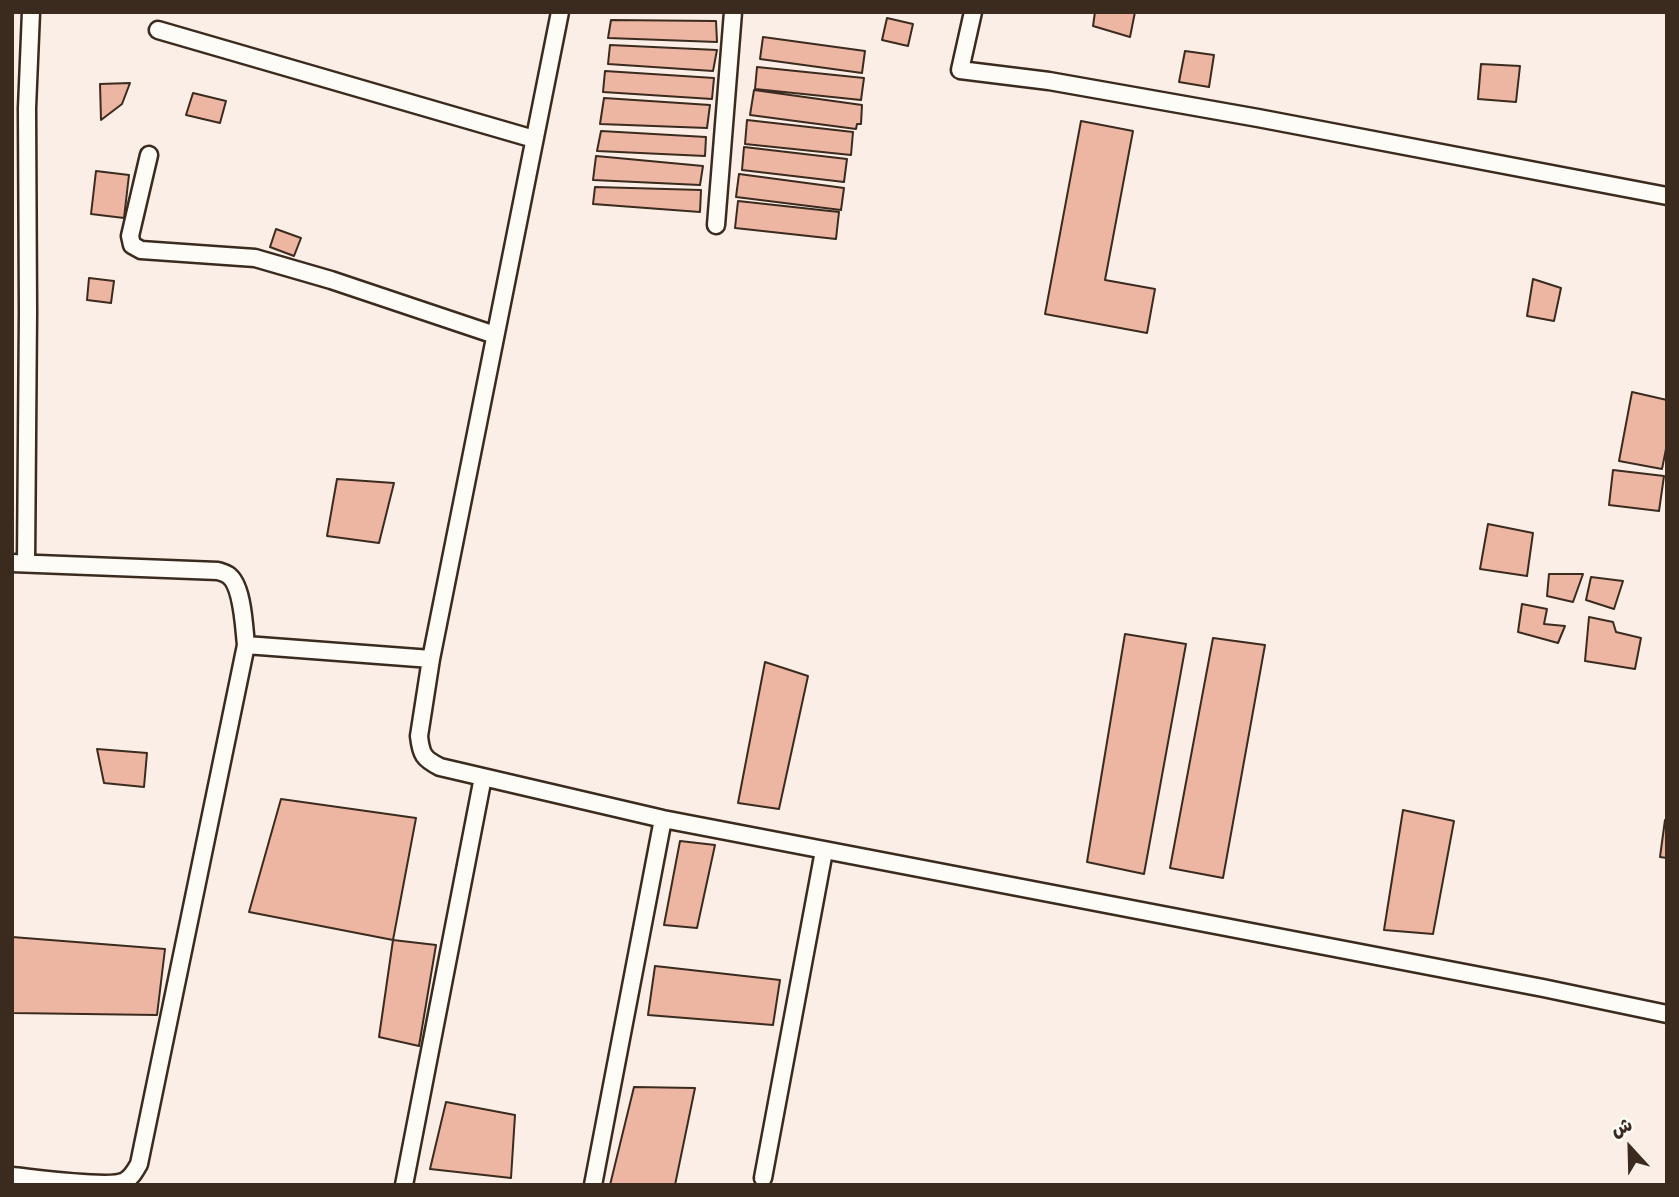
<!DOCTYPE html>
<html>
<head>
<meta charset="utf-8">
<style>
  body { margin:0 }
  #map { position:relative; width:1679px; height:1197px; overflow:hidden; background:#faeee6; font-family:"Balsamiq Sans","Playpen Sans Arabic",sans-serif }
  canvas { display:block }
  .frame { position:absolute; inset:0; border:14px solid #3b2a1e; pointer-events:none }
  .north { position:absolute; left:1595px; top:1113px; width:70px; height:70px; -webkit-text-stroke:5px #fdfcf7; paint-order:stroke; rotate:338deg; font-size:19px; font-weight:700; line-height:28px; text-align:center; color:#3b2a1e }
  .north::after { content:''; display:block; margin:auto; width:24px; height:32px; background:#3b2a1e; clip-path:polygon(50% 0,100% 100%,50% 72%,0 100%) }
</style>
</head>
<body>
<div id="map">
<canvas width="1679" height="1197"></canvas>
<div class="frame"></div>
<div class="north">ش</div>
</div>
<script>
const ctx = document.querySelector('canvas').getContext('2d');
ctx.lineJoin = 'round';
function paint(path, color) {
  ctx.fillStyle = color;
  ctx.fill(path, 'evenodd');
}
function trace(path, color, width, dash) {
  ctx.strokeStyle = color;
  ctx.lineWidth = width;
  ctx.lineCap = dash ? 'butt' : 'round';
  ctx.setLineDash(dash || []);
  ctx.stroke(path);
}
const building = new Path2D(`
  M1095,12H1135L1130,37L1093,26Z
  M887,18L913,24L908,46L882,40Z
  M611,20L716,21L717,42L608,38Z
  M763,37L865,51L862,73L760,59Z
  M610,45L717,50L713,71L608,64Z
  M1185,51L1214,55L1209,87L1179,82Z
  M1481,64L1520,66L1516,102L1478,99Z
  M757,67L864,78L861,100L755,89Z
  M605,71L714,78L712,99L603,92Z
  M130,83L122,104L101,120L100,84Z
  M754,90L862,105L861,124H857L856,129L750,115Z
  M193,93L226,101L220,123L186,115Z
  M604,98L710,105L707,128L600,124Z
  M747,120L853,132L851,155L745,144Z
  M1081,121L1133,131L1105,280L1155,289L1147,333L1045,314Z
  M601,131L706,137L705,156L597,151Z
  M744,147L847,159L844,182L742,170Z
  M596,156L703,166L700,185L593,180Z
  M96,171L129,175L124,218L91,214Z
  M739,174L844,188L841,210L736,197Z
  M595,187L701,190L700,212L593,204Z
  M738,201L839,212L836,239L735,228Z
  M276,229L301,238L294,256L270,247Z
  M89,278L114,281L111,303L87,300Z
  M1533,279L1561,288L1554,321L1527,316Z
  M1632,392L1667,400V444L1662,469L1619,461Z
  M1613,470L1664,476L1659,511L1609,505Z
  M337,479L394,483L379,543L327,536Z
  M1488,524L1533,533L1527,576L1480,569Z
  M1549,574H1583L1573,602L1547,596Z
  M1591,577L1623,581L1614,609L1586,600Z
  M1522,604L1547,609L1544,624L1565,626L1558,643L1518,632Z
  M1589,617L1613,622L1616,632L1641,638L1635,669L1585,661Z
  M1125,634L1186,644L1144,874L1087,862Z
  M1213,638L1265,645L1223,878L1170,868Z
  M765,662L808,676L779,809L738,803Z
  M97,749L147,753L144,787L104,783Z
  M281,799L416,818L393,940L249,912Z
  M1403,810L1454,821L1433,934L1384,930Z
  M1665,820L1667,821V858L1660,857Z
  M680,841L715,845L697,928L664,925Z
  M12,937L165,949L157,1015L12,1013Z
  M393,940L436,945L419,1046L379,1037Z
  M655,966L780,980L773,1025L648,1015Z
  M634,1087L695,1088L675,1185H610Z
  M446,1102L515,1115L511,1178L430,1169Z`);
const minor = new Path2D(`
  M560,12L431,659L419,736C421,755 424,759 440,767L663,819L1543,988L1667,1014
  M973,12L960,70L1049,81L1258,118L1667,196
  M158,30L534,139
  M149,155L130,236L132,245L141,250L255,258L331,280L495,335
  M716,225L733,12
  M12,563L218,571C221,572 225,573 228,575C243,585 244,628 246,645L139,1164C135,1171 132,1177 125,1181C110,1189 33,1178 12,1176
  M26,563L28,312L27,108L31,12
  M246,645L431,659
  M763,1178L824,851
  M404,1185L483,777
  M593,1185L663,819`);
paint(building, '#edb6a3');
trace(building, '#3b2a1e', 2);
trace(minor, '#3b2a1e', 21);
trace(minor, '#fdfcf7', 16);
</script>
</body>
</html>
